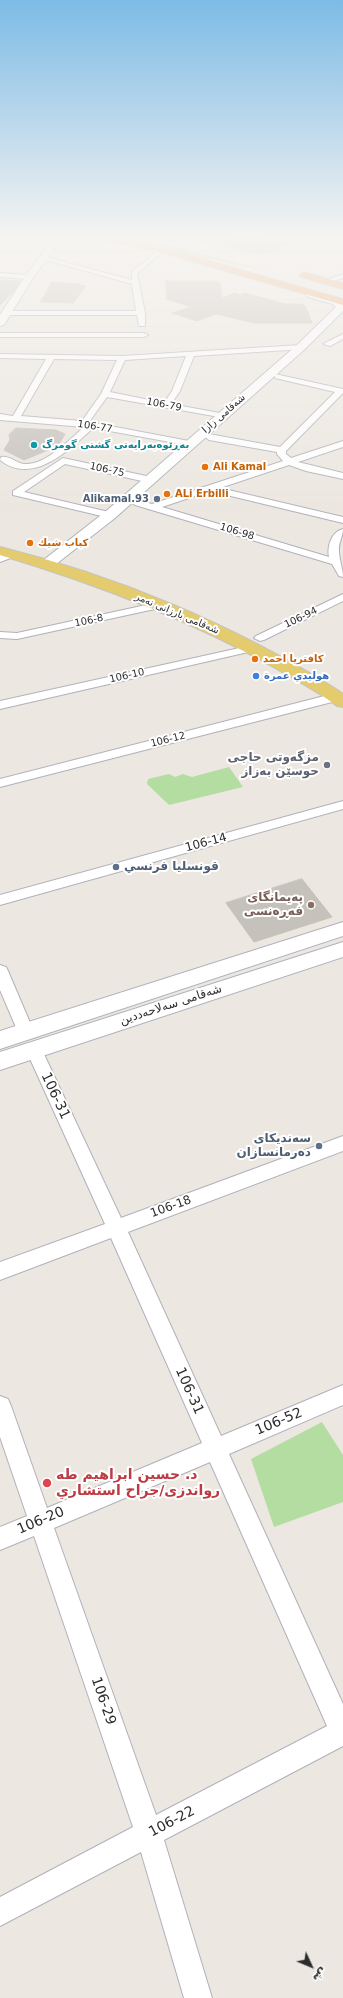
<!DOCTYPE html>
<html>
<head>
<meta charset="utf-8">
<style>
  body { margin:0 }
  #map { position:relative; width:343px; height:1998px; overflow:hidden; background:#ece7e0; font-family:"DejaVu Sans",Cairo,sans-serif }
  canvas { display:block }
  .north { position:absolute; left:291px; top:1946px; width:40px; height:40px; -webkit-text-stroke:3px #fff; paint-order:stroke; rotate:134deg; font-size:11px; font-weight:700; line-height:16px; text-align:center; color:#2c2c2c }
  .north::after { content:''; display:block; margin:auto; width:14px; height:18px; background:#2c2c2c; clip-path:polygon(50% 0,100% 100%,50% 72%,0 100%) }
</style>
</head>
<body>
<div id="map">
<canvas width="343" height="1998"></canvas>
<div class="north">ش</div>
</div>
<script>
const ctx = document.querySelector('canvas').getContext('2d');
ctx.lineJoin = 'round';
function paint(path, color) {
  ctx.fillStyle = color;
  ctx.fill(path, 'evenodd');
}
function trace(path, color, width, dash) {
  ctx.strokeStyle = color;
  ctx.lineWidth = width;
  ctx.lineCap = dash ? 'butt' : 'round';
  ctx.setLineDash(dash || []);
  ctx.stroke(path);
}
function write(font, color, halo, rows, align = 'center') {
  ctx.font = font + ' "DejaVu Sans",Cairo,sans-serif';
  ctx.lineWidth = 4;
  ctx.setLineDash([]);
  ctx.textBaseline = 'middle';
  ctx.strokeStyle = halo;
  ctx.fillStyle = color;
  for (const [text, x, y, turn = 0] of rows) {
    ctx.save();
    ctx.translate(x, y);
    ctx.rotate((+turn || 0) * Math.PI / 180);
    ctx.textAlign = isNaN(turn) ? turn : align;
    if (halo) ctx.strokeText(text, 0, 0);
    ctx.fillText(text, 0, 0);
    ctx.restore();
  }
}
const green = new Path2D(`
  M108,236H124L184,249L275,273Z
  M229,767L243,787L169,805L147,784L148,779L169,774L175,777L183,774L192,777Z
  M322,1422L343,1455V1502L274,1527L251,1459Z`);
const building = new Path2D(`
  M244,236H254L291,244L266,254H258L219,245Z
  M0,280L21,281L14,291L0,305Z
  M166,281H218L220,283L222,298L235,293L240,295L245,293L285,304H303L306,307L312,323H254L216,314L197,321L172,313L191,307L167,299Z
  M52,282L80,284L79,285L86,286L73,303L41,302Z
  M16,428L56,430L65,434L58,446L24,460L4,450L10,440L9,435Z
  M302,879L332,917L254,942L226,903Z`);
const street = new Path2D(`
  M212,236H221L183,248L180,246Z
  M330,236H343V239Z
  M165,249L167,250V252L159,255L137,274L145,313V326H139L137,315H6L2,313L6,311H136L132,284L39,258L42,256L132,280V272L155,253Z
  M0,273L29,275L32,277L29,279L0,277Z
  M343,274V278L326,283L323,281Z
  M0,333H144L148,335L144,337H0Z
  M343,334V339L330,346L323,344Z
  M301,345H304V349L194,356L180,391L171,404L225,414V418L107,397L89,422L189,441L192,442V446L93,428C69,450 33,486 0,460L1,457C9,455 16,463 24,464C45,466 70,439 84,427L0,420V414L13,416L46,359L0,358V354L122,356ZM186,356L172,391L164,403L110,392L125,360ZM54,359L117,360L101,394L82,421L21,416Z
  M275,374L343,389V393L286,451V454L291,458L343,441V447L298,462L343,473V479L306,471L289,465L220,488L343,517V523L210,491L162,507L329,557C327,547 331,532 343,529C343,537 338,543 339,551C339,560 343,568 343,577L339,576L332,564L135,505L133,503L138,500L152,504L283,461L277,454V452L209,440L205,437L209,434L280,447L335,392L275,378Z
  M63,458L151,477L156,480L151,483L65,464L24,492L113,513L115,515L110,518L13,495V491Z
  M12,551L17,554L16,556L0,562V555Z
  M343,594V601L264,640L260,641L254,638L256,636Z
  M160,602L165,605L164,607L17,639L0,638V632L17,633Z
  M253,645L259,648L257,650L0,709V701Z
  M336,693L340,694L342,697L340,700L0,787V779Z
  M343,801V809L0,905V895Z
  M0,965L6,967L8,971L34,1032L32,1036L26,1038L20,1036L18,1032L0,990Z
  M34,1044L40,1046L42,1050L121,1218L343,1136V1151L128,1232L221,1436L343,1385V1405L229,1454L343,1704V1746L164,1840L212,1998H184L141,1852L0,1926V1897L133,1827L34,1536L0,1550V1527L27,1516L0,1437V1396L8,1399L11,1406L47,1508L202,1443L111,1238L0,1280V1262L105,1224L26,1050L28,1046ZM210,1462L327,1726L156,1815L54,1528Z`);
const secondary = new Path2D(`
  M55,236H63L33,278L4,325L0,326V315L26,275Z
  M311,292L339,300L343,303V311L305,349L115,518L51,568H41L39,565L41,562L105,512L297,345L336,307L333,304L308,297L306,295Z
  M343,922V936L0,1049V1031Z
  M343,942V957L0,1070V1052Z`);
const primary = new Path2D(`
  M0,547C117,576 234,625 336,689L343,694V707L337,706C317,691 296,680 275,668C188,619 96,584 0,555Z`);
const highway = new Path2D(`
  M94,236H108L168,249L343,299V305L163,253L98,239Z
  M304,272L343,283V289L301,277L299,275Z`);
const markers = [
  [34,445,4,"#0f9aa8"],
  [205,467,4,"#e8710a"],
  [167,494,4,"#e8710a"],
  [157,499,4,"#5c6f8a"],
  [30,543,4,"#e8710a"],
  [255,659,4,"#e8710a"],
  [256,676,4,"#3f7fe0"],
  [327,765,4,"#6b7280"],
  [116,867,4,"#5c6f8a"],
  [311,905,4,"#8d6e63"],
  [319,1146,4,"#5c6f8a"],
  [47,1483,5,"#e0444e"]
];
const farStreetnames = [
  ["106-79",164,405,11],
  ["شەقامی زازا",224,414,-41],
  ["106-77",95,427,9],
  ["106-75",107,470,12],
  ["106-98",237,532,17],
  ["شەقامی بارزانی نەمر",177,614,23],
  ["106-94",301,618,-26],
  ["106-8",89,621,-12],
  ["106-10",127,676,-13],
  ["106-12",168,740,-14]
];
const farCulturenames = [
  ["بەڕێوەبەرایەتی گشتی گومرگ",42,445]
];
const farFoodnames = [
  ["Ali Kamal",213,467],
  ["ALi Erbilli",175,494],
  ["كباب شيك",38,543],
  ["كافتريا احمد",263,659]
];
const farServicenames = [
  ["Alikamal.93",149,499]
];
const farShopnames = [
  ["هوليدي عمرة",264,676]
];
const worshipNames = [
  ["مزگەوتی حاجی",319,758],
  ["حوسێن بەزاز",319,772]
];
const streetNames = [
  ["106-14",206,843,-15],
  ["شەقامی سەلاحەددین",171,1005,-18],
  ["106-18",171,1207,-20]
];
const serviceNames = [
  ["قونسليا فرنسي",124,867],
  ["سەندیکای",311,1139,"right"],
  ["دەرمانسازان",311,1153,"right"]
];
const educationNames = [
  ["پەیمانگای",303,898],
  ["فەڕەنسی",303,912]
];
const nearStreetnames = [
  ["106-31",55,1096,65],
  ["106-31",189,1391,66],
  ["106-52",279,1422,-23],
  ["106-20",41,1521,-23],
  ["106-29",103,1701,71],
  ["106-22",172,1822,-28]
];
const nearHealthnames = [
  ["د. حسین ابراهیم طه",56,1475],
  ["رواندزی/جراح استشاري",56,1491]
];
paint(green, '#b4dda2');
paint(building, '#c5c1bb');
trace(building, '#c7c3b9', 1);
trace(street, '#b0b1bb', 2);
trace(secondary, '#b0b1bb', 2);
trace(primary, '#c4c4c4', 2);
trace(highway, '#c4c4c4', 2);
paint(street, '#fff');
paint(secondary, '#fff');
paint(primary, '#e3cb6e');
paint(highway, '#eea669');
const sky = ctx.createLinearGradient(0, 0, 0, 515);
sky.addColorStop(0, '#7dbbe6');
sky.addColorStop(0.46, '#f6f4f1');
sky.addColorStop(1, '#f6f4f100');
ctx.fillStyle = sky;
ctx.fillRect(0, 0, 343, 515);
for (const [x, y, r, color] of markers) {
  const dot = new Path2D();
  dot.arc(x, y, r, 0, 2 * Math.PI);
  ctx.fillStyle = color;
  ctx.fill(dot);
  trace(dot, '#fff', 1.5);
}
write('10px', '#2c2c2c', '#fff', farStreetnames);
write('bold 10px', '#0d838f', '#fff', farCulturenames, 'left');
write('bold 10px', '#c56008', '#fff', farFoodnames, 'left');
write('bold 10px', '#4e5e75', '#fff', farServicenames, 'right');
write('bold 10px', '#366cbe', '#fff', farShopnames, 'left');
write('bold 12px', '#5b616d', '#fff', worshipNames, 'right');
write('12px', '#2c2c2c', '#fff', streetNames);
write('bold 12px', '#4e5e75', '#fff', serviceNames, 'left');
write('bold 12px', '#785e54', '#fff', educationNames, 'right');
write('14px', '#2c2c2c', '#fff', nearStreetnames);
write('bold 14px', '#be3a42', '#fff', nearHealthnames, 'left');
</script>
</body>
</html>
